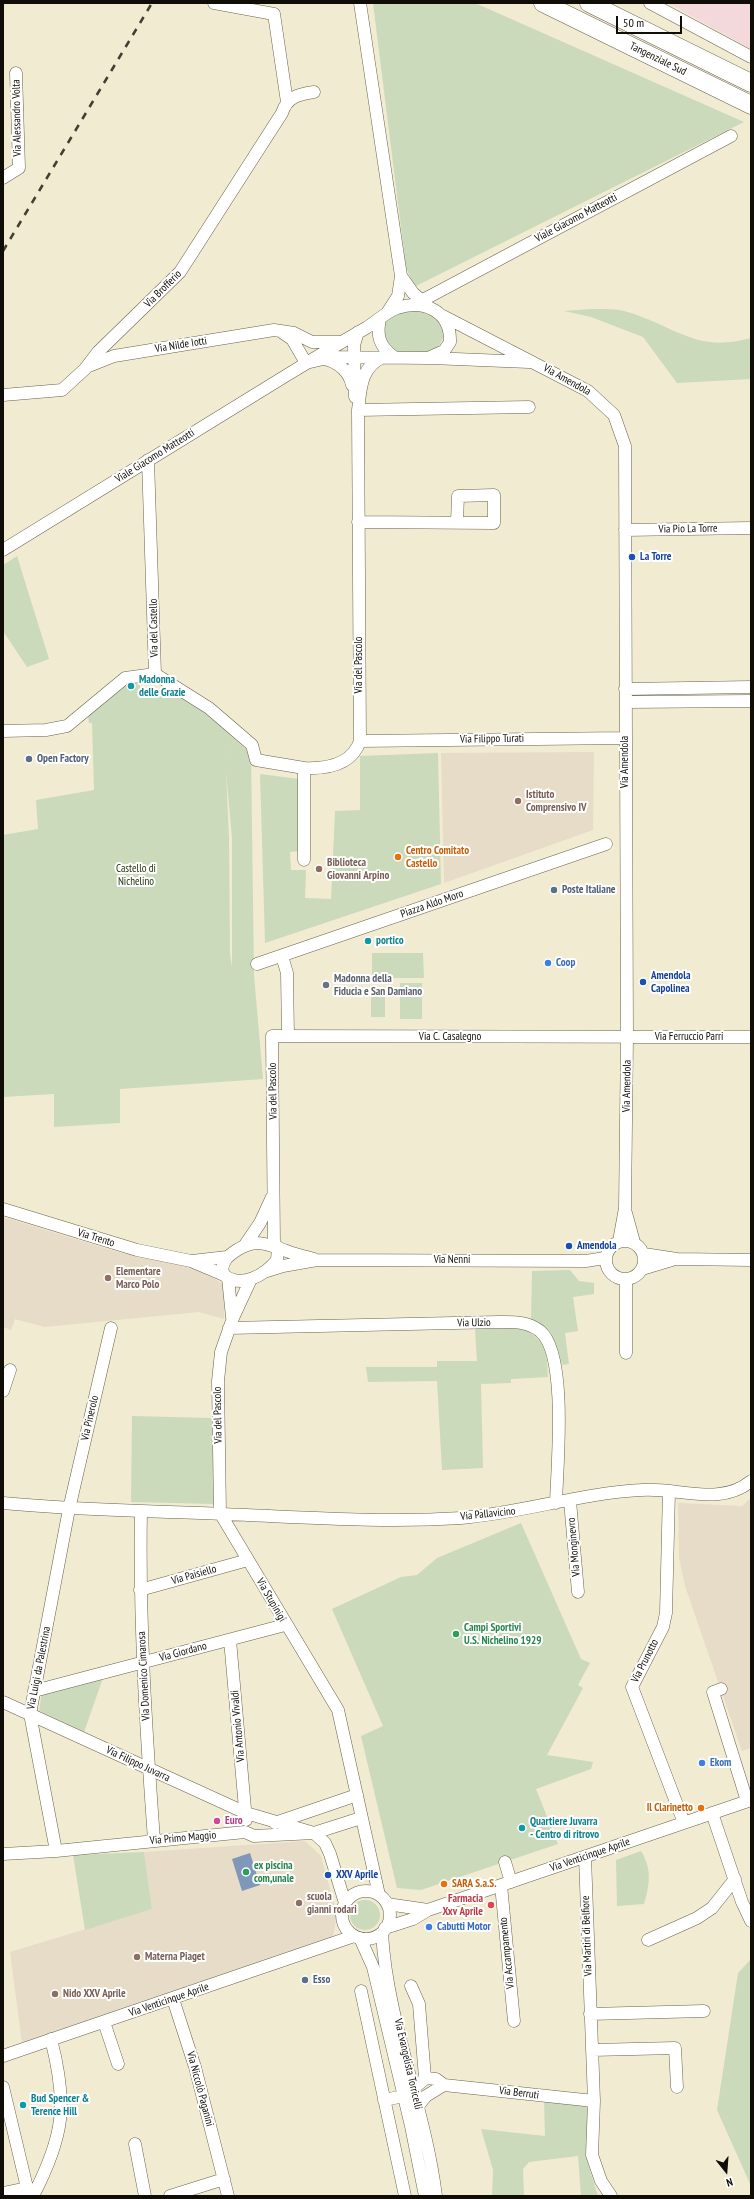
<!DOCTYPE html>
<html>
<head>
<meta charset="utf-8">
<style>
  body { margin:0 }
  #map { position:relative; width:754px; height:2199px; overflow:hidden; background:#f1ebd1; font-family:"PT Sans Narrow",sans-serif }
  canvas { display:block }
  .frame { position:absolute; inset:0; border:4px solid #0f0d05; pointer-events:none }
  .north { position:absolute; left:706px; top:2151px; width:40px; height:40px; -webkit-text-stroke:3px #fff; paint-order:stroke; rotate:163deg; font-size:11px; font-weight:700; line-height:16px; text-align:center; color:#0f0d05 }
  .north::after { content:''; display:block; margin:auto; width:14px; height:18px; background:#0f0d05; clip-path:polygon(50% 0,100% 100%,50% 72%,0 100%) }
  .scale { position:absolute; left:616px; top:16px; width:66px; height:18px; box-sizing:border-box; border:2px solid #0f0d05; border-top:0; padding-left:5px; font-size:12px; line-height:14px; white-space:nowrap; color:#0f0d05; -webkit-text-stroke:3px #fff; paint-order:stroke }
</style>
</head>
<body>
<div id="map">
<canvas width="754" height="2199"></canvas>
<div class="frame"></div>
<div class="north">N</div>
<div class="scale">50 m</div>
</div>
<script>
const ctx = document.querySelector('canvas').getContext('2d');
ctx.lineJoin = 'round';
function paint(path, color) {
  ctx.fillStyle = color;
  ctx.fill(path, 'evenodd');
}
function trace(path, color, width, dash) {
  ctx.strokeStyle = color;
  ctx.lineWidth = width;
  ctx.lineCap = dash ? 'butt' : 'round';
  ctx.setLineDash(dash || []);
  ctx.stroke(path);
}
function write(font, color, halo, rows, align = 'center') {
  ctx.font = font + ' "PT Sans Narrow",sans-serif';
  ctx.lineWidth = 4;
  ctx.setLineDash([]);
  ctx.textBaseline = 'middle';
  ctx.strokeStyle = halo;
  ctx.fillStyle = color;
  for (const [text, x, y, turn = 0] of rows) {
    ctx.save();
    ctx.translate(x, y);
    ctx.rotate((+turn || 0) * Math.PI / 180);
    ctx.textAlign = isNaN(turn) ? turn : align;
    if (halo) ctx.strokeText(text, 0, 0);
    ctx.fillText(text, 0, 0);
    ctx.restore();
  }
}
const industrial = new Path2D(`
  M668,3H751V49Z`);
const education = new Path2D(`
  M594,752L593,830L444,883L441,753Z
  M3,1217L118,1252L184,1265L203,1273L224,1284V1319L199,1312L45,1327L15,1319L11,1330L3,1327Z
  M751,1498V1748L742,1751L685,1586L679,1558L678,1503L742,1506Z
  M305,1841L321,1856L337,1914L333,1937L22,2043L10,1952L152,1909L144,1852Z`);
const green = new Path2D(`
  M373,3H475L744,122L414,287L406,267Z
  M422,309C446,320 451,331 434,353L395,354L382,342L384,321L394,313Z
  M591,309C604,309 618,308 631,313C677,328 698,353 751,338V379L677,383L643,337L591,317L564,311Z
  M17,556L49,659L27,667L3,631V565Z
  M126,681L140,683V688L170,692L194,703L229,733L226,770L229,734L251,754L254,975L263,1079L120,1089V1123L54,1127V1094L3,1097V835L38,829L36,800L94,790L92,723H89L88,716ZM226,772L232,838V967L230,954L229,838Z
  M438,753L441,884L265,943L260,774L299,779V851L290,852L291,870H306L305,898L331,899L335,811L360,810V756Z
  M372,953H423L424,978H372Z
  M400,983H422V1019H400Z
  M371,992H385V1017H371Z
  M570,1270L579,1281L594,1283V1294L573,1297L578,1331L565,1333L569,1364L562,1365C556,1340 553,1334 531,1321L532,1271Z
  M521,1328C546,1339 547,1352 548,1377L511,1379V1383L481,1384L483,1468L442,1470L437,1381L368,1382L366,1367H437V1361H477L475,1329Z
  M132,1416L212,1418L214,1504L131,1502Z
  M521,1523L581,1659L590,1663L578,1685L583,1688L547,1755L593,1762L591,1769L536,1789L558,1844L421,1890L397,1888L361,1736L383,1726L332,1609L401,1577L417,1575L437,1558Z
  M103,1678L84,1732L39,1711L42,1692Z
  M641,1851C652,1869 650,1884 644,1904L617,1906L616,1860Z
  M144,1852L152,1909L85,1930L73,1855Z
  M350 1915a15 15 0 1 1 30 0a15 15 0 1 1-30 0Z
  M751,1959V2186L717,2110L738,1973Z
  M544,2101L583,2103L591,2114L585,2155L598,2196H581L578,2156L529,2162L523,2169L524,2196H492L493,2170L481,2129L545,2136Z`);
const water = new Path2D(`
  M250,1853L260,1885L242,1891L232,1859Z`);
const minor = new Path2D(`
  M214,3L274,14L287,102
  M360,3L401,276L398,296L387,313
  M650,3L751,57
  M3,178L19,168L16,73
  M401,276L413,293L427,305
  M421,301L731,136
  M443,316L588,391L614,415L625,446L627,1037L625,1208L619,1241
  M380,319C376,336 380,347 394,357
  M283,333L292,339L306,363
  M431,358L529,362
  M325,359C339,363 349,371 352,385
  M89,366L114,356L274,330L294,333L312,342H340
  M3,395L62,390L85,369L98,352L180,272L282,113C287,97 299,94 314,92
  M355,397L354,345L358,332
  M358,410L529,407
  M148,460L155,674
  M358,522L494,523V495L458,496L457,522
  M625,530L751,528
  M3,550L287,375C313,359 340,343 366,328C376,322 386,312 397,308C424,299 451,311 450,342L444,351L428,358L332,357L306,363
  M155,674L209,708L252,745L256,760L304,768
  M625,689L751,687
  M626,702L751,701
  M3,731L46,730L67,726L125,678L155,674
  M360,741L625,738
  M304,860V768C327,769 352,765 360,741L358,410C361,388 360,368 383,357
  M282,956L287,973L288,1036
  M257,964L606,844
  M3,1209L137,1250L191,1261L224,1275
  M626,1213L634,1242
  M606 1260a19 19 0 1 1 38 0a19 19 0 1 1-38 0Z
  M245,1245L260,1223L272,1197
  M274,1245L272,1036L751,1037
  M278,1247L277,1260C265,1275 241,1289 224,1275L222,1269C224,1259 228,1256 237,1250C254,1239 265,1243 284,1250C293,1254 304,1256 314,1259
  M644,1254L677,1259L751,1260
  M192,1261L227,1257
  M642,1269L672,1260
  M264,1272L283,1266L317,1260L586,1261L605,1258
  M228,1278L232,1317
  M626,1280V1353
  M229,1328L499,1322C514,1322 527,1321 540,1331C568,1354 557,1467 556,1503
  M3,1391L10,1370
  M669,1491L666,1613L663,1627L632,1687L684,1823
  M570,1501L578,1592
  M3,1503C76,1510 149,1511 223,1514C302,1517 382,1523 461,1518C522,1513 581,1493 641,1490C678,1487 720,1507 751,1481
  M141,1511C139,1621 146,1730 154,1840
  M220,1513L338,1710L379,1895
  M220,1513L218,1381L221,1352L233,1318L251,1279
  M140,1590L248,1560
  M230,1640L246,1820
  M721,1689L713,1692L747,1801
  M34,1691L285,1625
  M3,1702L246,1813L314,1833L325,1843L330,1854L345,1903
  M712,1813L742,1902L751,1921
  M275,1823L357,1795
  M56,1851L30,1714L69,1509L111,1328
  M3,1854L56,1851L245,1832L254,1836L314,1833L361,1818
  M585,1857L594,2101L592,2155L601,2181L611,2196
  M505,1862L511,1882
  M501,1885L514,2021
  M342 1915a24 24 0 1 1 48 0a24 24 0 1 1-48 0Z
  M387,1904L428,1910
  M385,1928L413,1919L428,1910L751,1800
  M382,1933C387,2022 425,2107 436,2196
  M360,1938L373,1967L411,2126L425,2196
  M648,1940L697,1918L712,1908L735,1879
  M411,1986L419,2004L425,2078
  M361,1991L405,2196
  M173,1999L195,2067L228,2196
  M590,2014L704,2011
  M104,2022L118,2064
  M592,2050L675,2048L677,2087
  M3,2056L354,1936
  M3,2087L29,2196
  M384,2100L404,2096L426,2078L436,2079L444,2085L594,2101
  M418,2106L426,2096L444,2085
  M135,2144L145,2196
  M3,2193L27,2188
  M33,2196C64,2136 68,2105 51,2039
  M170,2196L224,2179`);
const highway = new Path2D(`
  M543,3L751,105
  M589,3L751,83`);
const rail = new Path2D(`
  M3,251L152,3`);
const markers = [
  [632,557,4,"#1a4fb4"],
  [131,686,4,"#0f9aa8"],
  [29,759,4,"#5c6f8a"],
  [518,801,4,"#8d6e63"],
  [398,857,4,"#e8710a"],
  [319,869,4,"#8d6e63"],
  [554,890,4,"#5c6f8a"],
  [368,941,4,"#0f9aa8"],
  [548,963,4,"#3f7fe0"],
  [643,982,4,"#1a4fb4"],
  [326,985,4,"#6b7280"],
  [569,1246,4,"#1a4fb4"],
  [108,1278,4,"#8d6e63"],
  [456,1634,4,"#2e9e5b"],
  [702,1763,4,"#3f7fe0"],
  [701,1808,4,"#e8710a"],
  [217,1821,4,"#d1479c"],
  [522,1828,4,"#0f9aa8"],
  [246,1872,4,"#2e9e5b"],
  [328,1875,4,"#1a4fb4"],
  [444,1884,4,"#e8710a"],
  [299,1903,4,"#8d6e63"],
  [491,1905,4,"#e0444e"],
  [429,1927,4,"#3f7fe0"],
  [137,1957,4,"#8d6e63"],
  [305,1980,4,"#5c6f8a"],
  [55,1994,4,"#8d6e63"],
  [23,2105,4,"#0f9aa8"]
];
const streetNames = [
  ["Tangenziale Sud",658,59,26],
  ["Via Alessandro Volta",17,118,-91],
  ["Viale Giacomo Matteotti",576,218,-28],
  ["Via Brofferio",163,289,-45],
  ["Via Nilde Iotti",181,345,-9],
  ["Via Amendola",567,380,29],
  ["Viale Giacomo Matteotti",155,456,-32],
  ["Via Pio La Torre",688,529,-1],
  ["Via del Castello",154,628,-91],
  ["Via del Pascolo",359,665,-90],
  ["Via Filippo Turati",492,739,-1],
  ["Via Amendola",625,762,-90],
  ["Piazza Aldo Moro",432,904,-19],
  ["Via C. Casalegno",450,1037],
  ["Via Ferruccio Parri",689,1037],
  ["Via Amendola",627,1086,-89],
  ["Via del Pascolo",273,1091,-91],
  ["Via Trento",96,1238,17],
  ["Via Nenni",452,1260],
  ["Via Ulzio",474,1323,-1],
  ["Via del Pascolo",218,1415,-91],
  ["Via Pinerolo",90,1418,-77],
  ["Via Pallavicino",488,1514,-6],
  ["Via Monginevro",574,1547,-95],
  ["Via Paisiello",194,1575,-16],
  ["Via Stupinigi",271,1600,60],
  ["Via Giordano",183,1652,-15],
  ["Via Prunotto",645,1661,-63],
  ["Via Luigi da Palestrina",39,1668,-79],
  ["Via Domenico Cimarosa",144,1676,-93],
  ["Via Antonio Vivaldi",238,1726,-95],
  ["Via Filippo Juvarra",138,1764,25],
  ["Via Primo Maggio",183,1838,-5],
  ["Via Venticinque Aprile",590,1855,-19],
  ["Via Martiri di Belfiore",587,1936,-92],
  ["Via Accampamento",507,1953,-96],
  ["Via Venticinque Aprile",169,2000,-19],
  ["Via Evangelista Torricelli",408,2064,77],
  ["Via Niccolò Paganini",200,2089,75],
  ["Via Berruti",519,2093,7]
];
const transitNames = [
  ["La Torre",640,557],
  ["Amendola",651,976],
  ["Capolinea",651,989],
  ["Amendola",577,1246],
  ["XXV Aprile",336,1875]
];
const cultureNames = [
  ["Madonna",139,680],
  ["delle Grazie",139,693],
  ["portico",376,941],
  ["Quartiere Juvarra",530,1822],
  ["- Centro di ritrovo",530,1835],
  ["Bud Spencer &",31,2099],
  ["Terence Hill",31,2112]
];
const serviceNames = [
  ["Open Factory",37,759],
  ["Poste Italiane",562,890],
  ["Esso",313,1980]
];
const educationNames = [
  ["Istituto",526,795],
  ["Comprensivo IV",526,808],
  ["Biblioteca",327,863],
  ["Giovanni Arpino",327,876],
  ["Elementare",116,1272],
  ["Marco Polo",116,1285],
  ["scuola",307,1897],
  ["gianni rodari",307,1910],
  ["Materna Piaget",145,1957],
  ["Nido XXV Aprile",63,1994]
];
const foodNames = [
  ["Centro Comitato",406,851],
  ["Castello",406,864],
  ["Il Clarinetto",693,1808,"right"],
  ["SARA S.a.S.",452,1884]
];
const parkNames = [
  ["Castello di",136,869],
  ["Nichelino",136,882]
];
const shopNames = [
  ["Coop",556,963],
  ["Ekom",710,1763],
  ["Cabutti Motor",437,1927]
];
const worshipNames = [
  ["Madonna della",334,979],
  ["Fiducia e San Damiano",334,992]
];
const leisureNames = [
  ["Campi Sportivi",464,1628],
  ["U.S. Nichelino 1929",464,1641],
  ["ex piscina",254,1866],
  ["com,unale",254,1879]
];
const hotelNames = [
  ["Euro",225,1821]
];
const healthNames = [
  ["Farmacia",483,1899],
  ["Xxv Aprile",483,1912]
];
paint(industrial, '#f4d9dc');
paint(education, '#e7dcc7');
paint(green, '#cbdabb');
paint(water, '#7f97b8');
trace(minor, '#68634c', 13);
trace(highway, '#68634c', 19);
trace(minor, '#fff', 12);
trace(highway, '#fff', 18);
trace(rail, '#413e32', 2.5, [7, 7]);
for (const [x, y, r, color] of markers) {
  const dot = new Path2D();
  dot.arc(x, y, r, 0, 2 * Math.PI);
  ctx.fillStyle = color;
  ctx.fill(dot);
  trace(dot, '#fff', 1.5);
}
write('11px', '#0f0d05', '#fff', streetNames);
write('bold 11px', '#164399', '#fff', transitNames, 'left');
write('bold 11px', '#0d838f', '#fff', cultureNames, 'left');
write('bold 11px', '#4e5e75', '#fff', serviceNames, 'left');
write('bold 11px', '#785e54', '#fff', educationNames, 'left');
write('bold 11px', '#c56008', '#fff', foodNames, 'left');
write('11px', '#233307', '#fff', parkNames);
write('bold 11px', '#366cbe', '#fff', shopNames, 'left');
write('bold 11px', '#5b616d', '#fff', worshipNames, 'left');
write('bold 11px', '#27864d', '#fff', leisureNames, 'left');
write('bold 11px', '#b23c85', '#fff', hotelNames, 'left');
write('bold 11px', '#be3a42', '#fff', healthNames, 'right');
</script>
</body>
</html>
